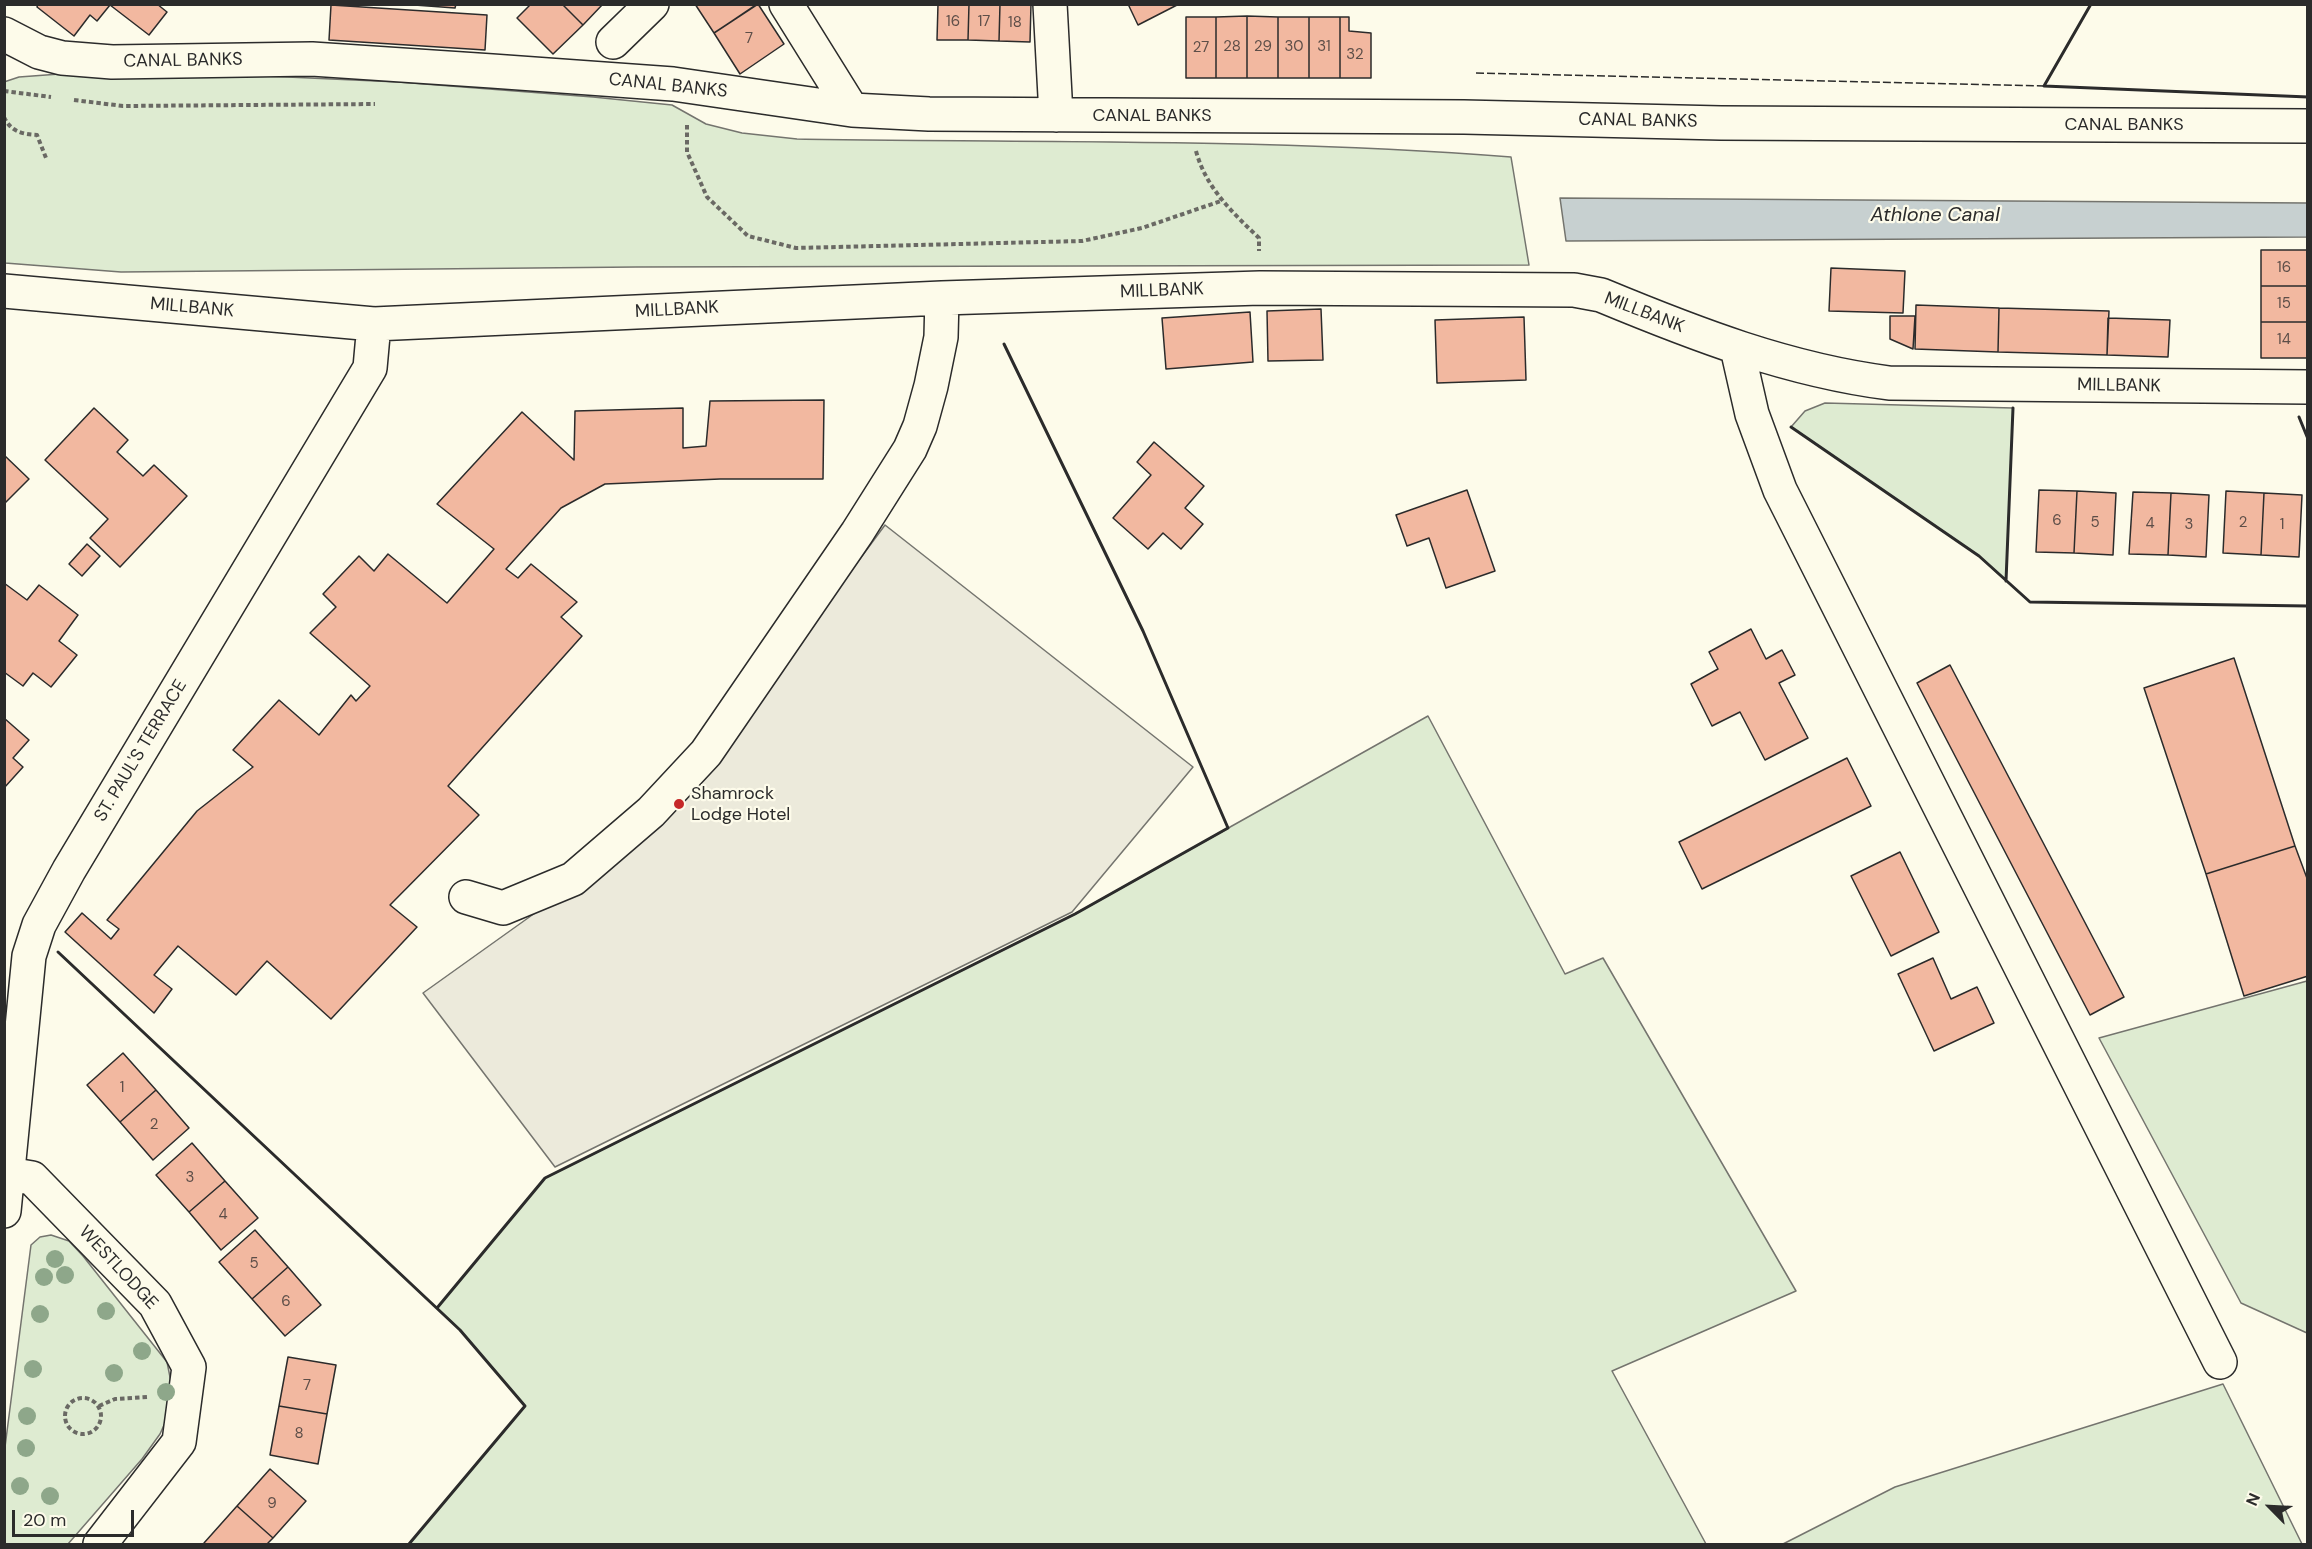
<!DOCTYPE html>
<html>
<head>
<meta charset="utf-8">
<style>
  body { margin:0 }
  #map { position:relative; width:2312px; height:1549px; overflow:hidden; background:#fdfbea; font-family:"DM Sans",sans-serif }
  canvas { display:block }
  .frame { position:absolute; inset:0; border:6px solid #2b2b2b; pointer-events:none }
  .north { position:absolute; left:2240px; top:1477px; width:60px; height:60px; -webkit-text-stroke:4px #fdfbea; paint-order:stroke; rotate:294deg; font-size:16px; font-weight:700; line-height:24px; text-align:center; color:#2b2b2b }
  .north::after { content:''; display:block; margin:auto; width:21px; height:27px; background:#2b2b2b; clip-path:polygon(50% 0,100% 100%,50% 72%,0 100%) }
  .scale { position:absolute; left:12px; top:1510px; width:122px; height:27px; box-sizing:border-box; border:3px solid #2b2b2b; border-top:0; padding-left:8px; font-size:18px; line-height:21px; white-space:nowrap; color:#2b2b2b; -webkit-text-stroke:4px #fdfbea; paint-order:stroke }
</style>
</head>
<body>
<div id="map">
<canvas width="2312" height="1549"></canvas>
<div class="frame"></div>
<div class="north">N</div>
<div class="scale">20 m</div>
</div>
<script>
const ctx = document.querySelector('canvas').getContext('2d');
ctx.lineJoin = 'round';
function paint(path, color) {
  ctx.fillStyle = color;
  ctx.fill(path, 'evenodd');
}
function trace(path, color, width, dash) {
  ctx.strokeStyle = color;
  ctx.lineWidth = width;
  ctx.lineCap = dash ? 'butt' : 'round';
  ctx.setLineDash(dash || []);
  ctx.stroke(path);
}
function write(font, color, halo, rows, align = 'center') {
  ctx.font = font + ' "DM Sans",sans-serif';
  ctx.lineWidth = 4.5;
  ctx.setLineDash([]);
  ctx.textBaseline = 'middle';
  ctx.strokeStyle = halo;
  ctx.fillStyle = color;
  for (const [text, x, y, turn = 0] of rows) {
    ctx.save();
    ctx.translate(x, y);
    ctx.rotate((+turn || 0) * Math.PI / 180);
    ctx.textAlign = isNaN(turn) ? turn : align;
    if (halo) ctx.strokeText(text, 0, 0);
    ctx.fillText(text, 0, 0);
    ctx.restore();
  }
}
const green = new Path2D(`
  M73,73L243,75L398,82L593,97L672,105L706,124L742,133L797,139C1035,143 1274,138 1511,157L1529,265L636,267L121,272L5,263L4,82L19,77Z
  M1825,403L2013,408L2006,581L1979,556L1791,427L1805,411Z
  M1428,716L1565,974L1603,958L1796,1291L1612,1371L1706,1544H409L525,1406L460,1330L437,1308L545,1178L1075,914Z
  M2307,981H2308L2307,1333L2241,1303L2099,1038Z
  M51,1235L69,1241L83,1256L167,1362L171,1382L169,1414L160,1434L142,1459L68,1544H5V1447L31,1245L40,1237Z
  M2223,1384L2302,1544H1783L1895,1487Z`);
const parking = new Path2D(`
  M885,525L1193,767L1072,912L555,1167L423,993L668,818Z`);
const water = new Path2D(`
  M1560,198L2307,203V237L1566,241Z`);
const building = new Path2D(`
  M38,4H157L167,12L149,35L110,5L97,21L90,15L74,36L37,7Z
  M401,4H456L455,8Z
  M531,4H562L583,25L553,54L517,18Z
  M562,4H603L583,25Z
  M695,4H757L714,33Z
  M758,4L784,44L740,74L714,33Z
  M938,4H969L968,40H937Z
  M969,4H1000L999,41L968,40Z
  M1000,4H1031L1030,42L999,41Z
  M1128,4H1179L1138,25Z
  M331,5L487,15L485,50L329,40Z
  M1247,16V78H1216V17Z
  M1247,16L1278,17V78H1247Z
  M1186,17H1216V78H1186Z
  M1278,17H1309V78H1278Z
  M1309,17H1340V78H1309Z
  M1340,17H1349V31L1371,33V78H1340Z
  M2261,250H2308V286H2261Z
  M1831,268L1905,271L1903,313L1829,311Z
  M2261,286H2308V322H2261Z
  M1916,305L1999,308L1998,352L1915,349Z
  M1999,308L2109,311L2107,355L1998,352Z
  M1321,309L1323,360L1268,361L1267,311Z
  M1250,312L1253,362L1166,369L1162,318Z
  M1890,316H1915L1913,349L1890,339Z
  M1524,317L1526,380L1437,383L1435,320Z
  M2108,318L2170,320L2168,357L2107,355Z
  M2261,322H2308V358H2261Z
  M824,400L823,479H720L605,484L561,508L506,569L518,578L531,564L577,602L561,617L582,636L448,786L479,815L390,905L417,927L331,1019L267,961L236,995L178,946L154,975L172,989L154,1013L65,932L82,913L111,939L119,929L107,920L197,811L253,767L233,750L279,700L319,735L351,695L356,701L370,686L310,633L336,607L323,594L359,556L374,571L388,554L447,603L494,549L437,504L522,412L574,460L575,411L683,408V448L706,446L710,401Z
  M94,408L128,440L117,452L143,476L154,465L187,496L120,567L90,538L108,519L45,460Z
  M1154,442L1204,486L1185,508L1203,524L1181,549L1163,533L1148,549L1113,518L1151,475L1137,462Z
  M4,455L29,479L5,503H4Z
  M1467,490L1495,571L1446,588L1429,538L1407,546L1396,515Z
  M2039,490L2077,491L2074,553L2036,552Z
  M2077,491L2116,493L2113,555L2074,553Z
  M2226,491L2264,493L2261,555L2223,553Z
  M2133,492L2171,493L2168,555L2129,554Z
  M2171,493L2209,495L2206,557L2168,555Z
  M2264,493L2302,495L2299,557L2261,555Z
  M87,544L100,556L82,576L69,564Z
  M4,583L27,600L39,585L78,615L59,641L77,655L51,687L33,673L23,686L4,672Z
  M1751,629L1766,659L1782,650L1795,675L1779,683L1808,738L1765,760L1740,712L1712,726L1691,684L1718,669L1709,652Z
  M2234,658L2295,846L2206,874L2144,688Z
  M1950,665L2124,997L2090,1015L1917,683Z
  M4,718L29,740L13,758L23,767L4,788Z
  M1847,758L1871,806L1702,889L1679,842Z
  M2295,846L2308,881V976L2244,996L2206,874Z
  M1900,852L1939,932L1891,956L1851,876Z
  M1933,958L1951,999L1977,987L1994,1023L1934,1051L1898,974Z
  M123,1053L156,1090L120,1122L87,1085Z
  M156,1090L189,1128L153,1160L120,1122Z
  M192,1143L225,1181L189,1212L156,1175Z
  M225,1181L258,1218L221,1250L189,1212Z
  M255,1230L288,1267L252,1299L219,1262Z
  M288,1267L321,1305L285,1336L252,1299Z
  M288,1357L336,1365L327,1414L279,1406Z
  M279,1406L327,1414L318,1464L270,1455Z
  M270,1469L306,1501L273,1538L237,1506Z
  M237,1506L273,1538L267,1544H205L204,1543Z`);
const path = new Path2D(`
  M4,91L51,97
  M74,100L123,106L375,104
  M4,117C11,132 22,134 37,135L46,158
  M687,125V152L707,197L748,236L796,248L1082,241L1142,228L1221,201
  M1196,151C1206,188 1232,212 1259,238V251
  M65 1416a18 18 0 1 1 36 0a18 18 0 1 1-36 0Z
  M99,1406L115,1399L147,1397`);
const minor = new Path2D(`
  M786,4L852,110
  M1050,4L1056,115
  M4,34L39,52L62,58L112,62L312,59L492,71L673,84L852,110L929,114L1464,117L1721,123L2308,126
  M613,42L652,4
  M4,291L374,324L942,298L1260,288L1574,290L1601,295C1695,334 1788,370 1889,383L2308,387
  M1737,348L1752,414L1780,490L2220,1362
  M466,897L503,908L573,879L651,812L706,753L857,533L910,449L920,426L931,386L941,337L942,298
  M8,1174L32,1178L155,1304L189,1367L179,1442L100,1544
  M4,1211L29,956L39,925L69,870L370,368L374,324`);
const fence = new Path2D(`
  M1476,73L2044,86`);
const wall = new Path2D(`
  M2091,4L2044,86L2308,97
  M2299,417L2308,439
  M1791,427L1979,556L2030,602L2308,606
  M2006,581L2013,408
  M58,952L460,1330L525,1406L409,1544
  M437,1308L545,1178L1075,914L1228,828L1143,631L1004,344`);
const trees = [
  [55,1259],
  [65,1275],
  [44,1277],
  [106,1311],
  [40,1314],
  [142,1351],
  [33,1369],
  [114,1373],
  [166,1392],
  [27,1416],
  [26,1448],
  [20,1486],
  [50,1496]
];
const markers = [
  [679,804,6,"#c62828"]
];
const numberNames = [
  ["16",953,22],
  ["17",984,22],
  ["18",1015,23],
  ["7",749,39],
  ["28",1232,47],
  ["29",1263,47],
  ["30",1294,47],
  ["31",1324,47],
  ["27",1201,48],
  ["32",1355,55],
  ["16",2284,268],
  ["15",2284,304],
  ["14",2284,340],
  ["6",2057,521],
  ["5",2095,523],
  ["2",2243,523],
  ["4",2150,524],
  ["3",2189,525],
  ["1",2282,525],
  ["1",122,1088],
  ["2",154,1125],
  ["3",190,1178],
  ["4",223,1215],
  ["5",254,1264],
  ["6",286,1302],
  ["7",307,1386],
  ["8",299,1434],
  ["9",272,1504]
];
const streetNames = [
  ["CANAL BANKS",183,61,-1],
  ["CANAL BANKS",668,86,6],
  ["CANAL BANKS",1152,116],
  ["CANAL BANKS",1638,121,1],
  ["CANAL BANKS",2124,125],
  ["MILLBANK",1162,291,-2],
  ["MILLBANK",192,308,5],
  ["MILLBANK",677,310,-3],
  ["MILLBANK",1644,313,21],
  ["MILLBANK",2119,386,1],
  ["ST. PAUL'S TERRACE",141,751,-59],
  ["WESTLODGE",118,1268,47]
];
const poiNames = [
  ["Shamrock",691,794],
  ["Lodge Hotel",691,815]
];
const waterNames = [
  ["Athlone Canal",1935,216]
];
paint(green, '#deebd1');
trace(green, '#74746e', 1.5);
paint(parking, '#eceadb');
trace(parking, '#74746e', 1.5);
paint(water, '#c7d0d0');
trace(water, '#74746e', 1.5);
paint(building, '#f2b8a0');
trace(building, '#2b2b2b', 1.5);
trace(minor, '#2b2b2b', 36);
trace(path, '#6a6964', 4, [4.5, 3]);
trace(minor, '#fdfbea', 33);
trace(fence, '#2b2b2b', 1.5, [8, 3]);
trace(wall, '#2b2b2b', 3);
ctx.fillStyle = '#8ea78a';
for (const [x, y] of trees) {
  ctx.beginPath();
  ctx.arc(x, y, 9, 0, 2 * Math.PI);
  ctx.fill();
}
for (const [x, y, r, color] of markers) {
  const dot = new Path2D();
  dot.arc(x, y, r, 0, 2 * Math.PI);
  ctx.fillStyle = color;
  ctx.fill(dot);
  trace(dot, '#fdfbea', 2);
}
write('15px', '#5d4e48', null, numberNames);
write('18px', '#2b2b2b', '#fdfbea', streetNames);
write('18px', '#2b2b2b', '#fdfbea', poiNames, 'left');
write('italic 20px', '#2b2b2b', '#fdfbea', waterNames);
</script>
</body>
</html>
